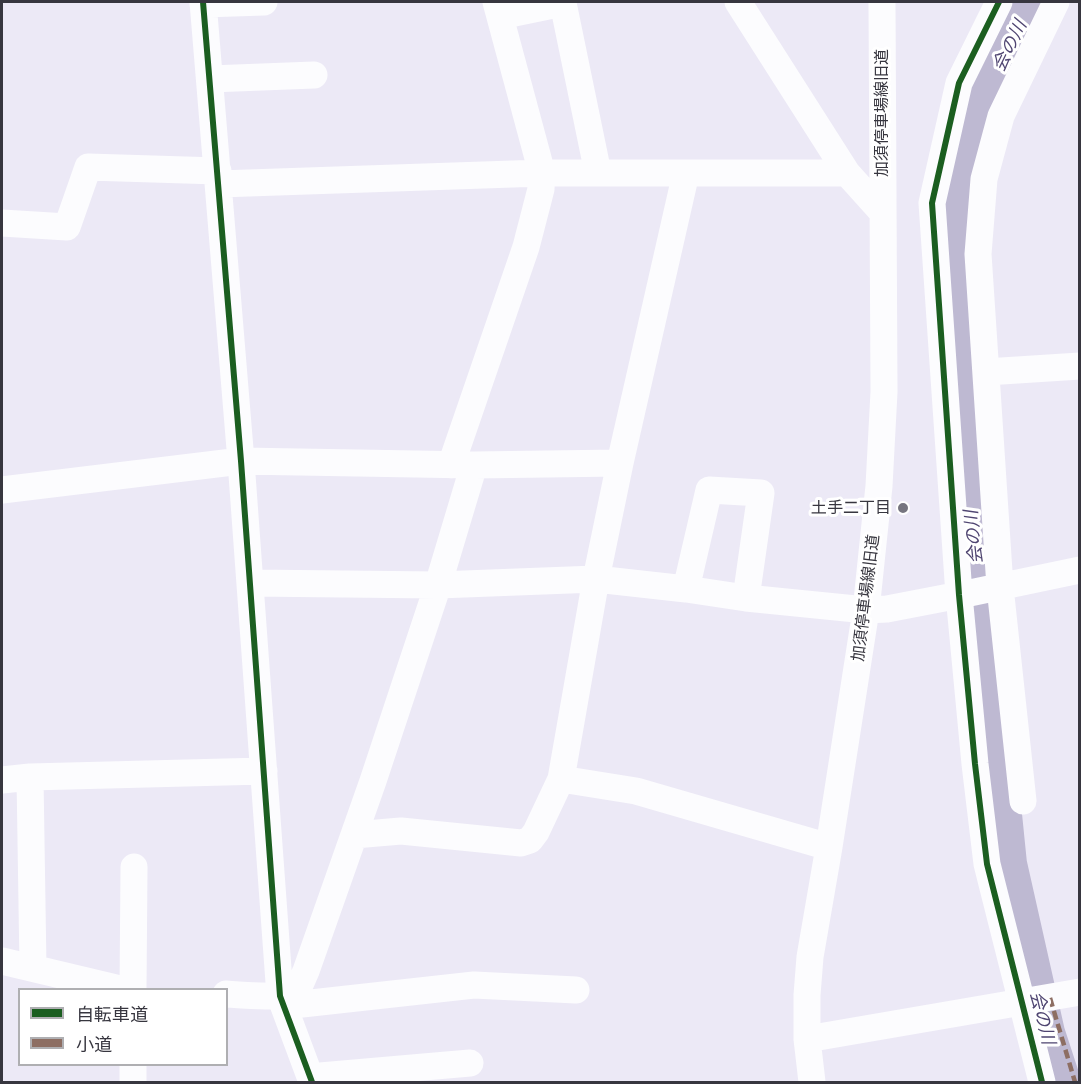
<!DOCTYPE html>
<html>
<head>
<meta charset="utf-8">
<style>
  body { margin:0 }
  #map { position:relative; width:1081px; height:1084px; overflow:hidden; background:#ece9f6; font-family:Mulish,"Noto Sans JP",sans-serif }
  canvas { display:block }
  .frame { position:absolute; inset:0; border:3px solid #37363f; pointer-events:none }
  .legend { position:absolute; left:18px; top:988px; width:210px; height:78px; box-sizing:border-box; background:#fff; border:2px solid #afafb2; margin:0; padding:8px 10px; list-style:none; font-size:18px; color:#37363f }
  .legend li { display:flex; align-items:center; gap:12px; height:30px }
  .legend b { width:30px; border:2px solid #afafb2 }
</style>
</head>
<body>
<div id="map">
<canvas width="1081" height="1084"></canvas>
<div class="frame"></div>
<ul class="legend">
<li><b style="height:8px;background:#1b5e20"></b>自転車道</li>
<li><b style="height:8px;background:#8d6e63"></b>小道</li>
</ul>
</div>
<script>
const ctx = document.querySelector('canvas').getContext('2d');
ctx.lineJoin = 'round';
function trace(path, color, width, dash) {
  ctx.strokeStyle = color;
  ctx.lineWidth = width;
  ctx.lineCap = dash ? 'butt' : 'round';
  ctx.setLineDash(dash || []);
  ctx.stroke(path);
}
function write(font, color, halo, rows, align = 'center') {
  ctx.font = font + ' Mulish,"Noto Sans JP",sans-serif';
  ctx.lineWidth = 6;
  ctx.setLineDash([]);
  ctx.textBaseline = 'middle';
  ctx.strokeStyle = halo;
  ctx.fillStyle = color;
  for (const [text, x, y, turn = 0] of rows) {
    ctx.save();
    ctx.translate(x, y);
    ctx.rotate((+turn || 0) * Math.PI / 180);
    ctx.textAlign = isNaN(turn) ? turn : align;
    if (halo) ctx.strokeText(text, 0, 0);
    ctx.fillText(text, 0, 0);
    ctx.restore();
  }
}
const river = new Path2D(`
  M1032,2L969,129L951,211L968,479L1007,864L1045,1033L1061,1082`);
const minor = new Path2D(`
  M203,2L241,461L280,996L312,1082
  M738,2L847,173L883,213
  M999,2L959,83L932,203L959,595L975,764L987,864L1042,1082
  M203,4L264,2
  M500,16L563,3L598,173
  M210,79L314,75
  M219,184L542,173H847
  M2,223L67,227L88,167L218,171
  M986,372L1080,366
  M451,465L526,247L541,189L542,173L496,2
  M2,490L241,461L474,465L620,463
  M250,583L438,585L596,579L686,589L746,598L866,610L887,609L965,594L1080,570
  M686,589L709,490L761,493L746,598
  M30,777L264,771
  M561,779L636,791L829,847
  M2,780L30,777L33,968
  M1023,801L1000,587L978,254L984,179L1001,116L1056,2
  M354,835L401,831L521,843L530,840L536,832L561,779L596,579L620,463L686,173
  M2,961L124,990
  M133,990L134,867
  M226,994C241,995 283,999 294,992C300,988 303,977 306,971L373,781L438,585L474,465
  M284,1006L474,985L576,990
  M807,1039L1080,992
  M133,1064V1082
  M311,1079L320,1076L470,1063
  M812,1082L807,1039V995L810,957L829,847L866,610L879,486L884,392L882,2`);
const quiet = new Path2D(`
  M1050,998L1075,1082`);
const cycleway = new Path2D(`
  M203,2L241,461L280,996L312,1082
  M999,2L959,83L932,203L959,595L975,764L987,864L1042,1082`);
const markers = [
  [903,508,6,"#76757f"]
];
const streetNames = [
  ["加須停車場線旧道",882,113,-90],
  ["加須停車場線旧道",866,598,-83]
];
const poiNames = [
  ["土手二丁目",891,508]
];
const waterNames = [
  ["会の川",1010,46,-64],
  ["会の川",974,537,-96],
  ["会の川",1042,1018,76]
];
trace(river, '#beb9d2', 40);
trace(minor, '#fcfcfe', 27);
trace(quiet, '#8d6e63', 4.5, [9, 4.5]);
trace(cycleway, '#1b5e20', 6);
for (const [x, y, r, color] of markers) {
  const dot = new Path2D();
  dot.arc(x, y, r, 0, 2 * Math.PI);
  ctx.fillStyle = color;
  ctx.fill(dot);
  trace(dot, '#fff', 2);
}
write('16px', '#37363f', '#fff', streetNames);
write('16px', '#37363f', '#fff', poiNames, 'right');
write('italic 18px', '#504672', '#fff', waterNames);
</script>
</body>
</html>
